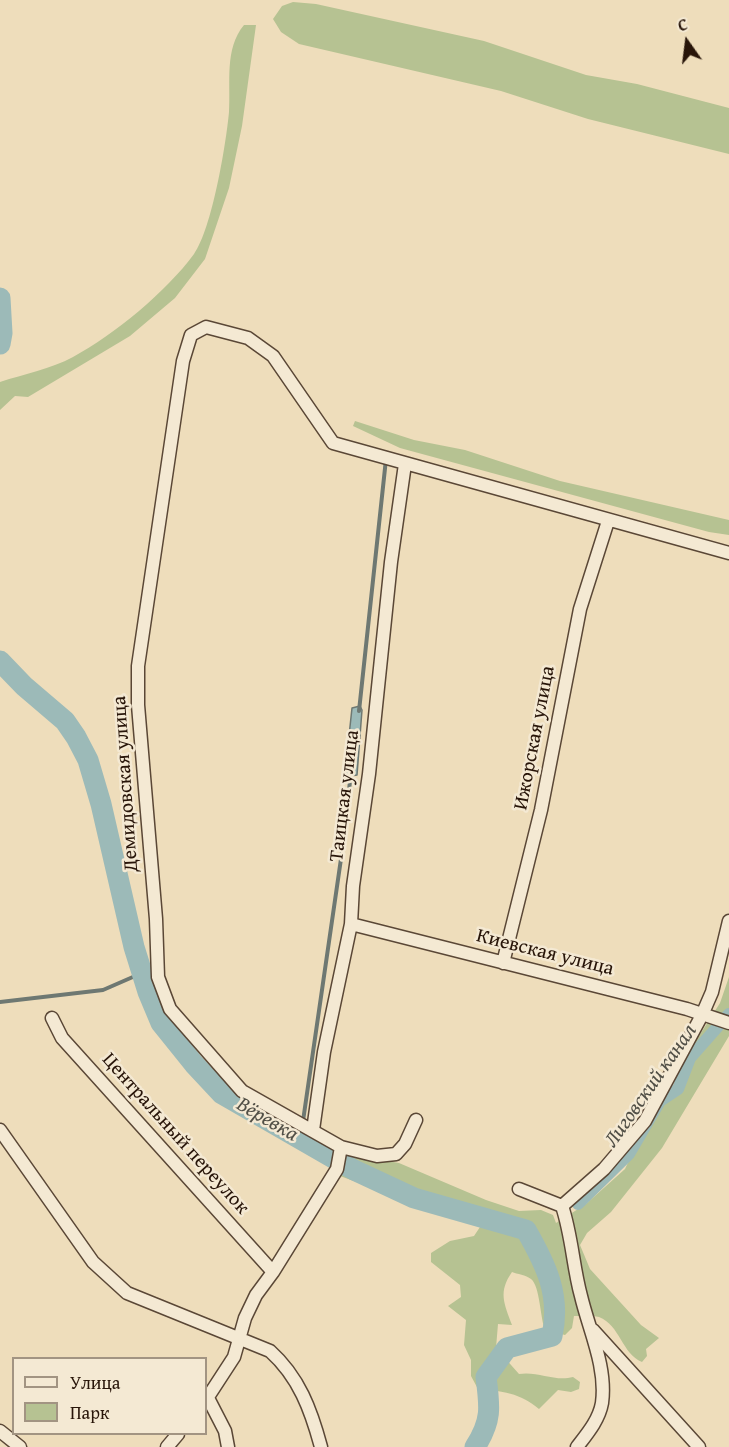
<!DOCTYPE html>
<html>
<head>
<meta charset="utf-8">
<style>
  body { margin:0 }
  #map { position:relative; width:729px; height:1447px; overflow:hidden; background:#edb; font-family:"Gentium Book Plus",serif }
  canvas { display:block }
  .legend { position:absolute; left:12px; top:1357px; width:195px; height:78px; box-sizing:border-box; background:#f4e9d3; border:2px solid #a29482; margin:0; padding:8px 10px; list-style:none; font-size:18px; color:#281509 }
  .legend li { display:flex; align-items:center; gap:12px; height:30px }
  .legend b { width:30px; border:2px solid #a29482 }
  .north { position:absolute; left:657px; top:12px; width:60px; height:60px; -webkit-text-stroke:4px #f4e9d3; paint-order:stroke; rotate:346deg; font-size:16px; font-weight:700; line-height:24px; text-align:center; color:#281509 }
  .north::after { content:''; display:block; margin:auto; width:21px; height:27px; background:#281509; clip-path:polygon(50% 0,100% 100%,50% 72%,0 100%) }
</style>
</head>
<body>
<div id="map">
<canvas width="729" height="1447"></canvas>
<ul class="legend">
<li><b style="height:8px;background:#f4e9d3"></b>Улица</li>
<li><b style="height:16px;background:#b6c292"></b>Парк</li>
</ul>
<div class="north">С</div>
</div>
<script>
const ctx = document.querySelector('canvas').getContext('2d');
ctx.lineJoin = 'round';
function paint(path, color) {
  ctx.fillStyle = color;
  ctx.fill(path, 'evenodd');
}
function trace(path, color, width, dash) {
  ctx.strokeStyle = color;
  ctx.lineWidth = width;
  ctx.lineCap = dash ? 'butt' : 'round';
  ctx.setLineDash(dash || []);
  ctx.stroke(path);
}
function write(font, color, halo, rows, align = 'center') {
  ctx.font = font + ' "Gentium Book Plus",serif';
  ctx.lineWidth = 5;
  ctx.setLineDash([]);
  ctx.textBaseline = 'middle';
  ctx.strokeStyle = halo;
  ctx.fillStyle = color;
  for (const [text, x, y, turn = 0] of rows) {
    ctx.save();
    ctx.translate(x, y);
    ctx.rotate((+turn || 0) * Math.PI / 180);
    ctx.textAlign = isNaN(turn) ? turn : align;
    if (halo) ctx.strokeText(text, 0, 0);
    ctx.fillText(text, 0, 0);
    ctx.restore();
  }
}
const green = new Path2D(`
  M293,2L316,4L484,41L586,75L637,84L729,108V154L588,119L501,91L299,44L281,32L273,19L282,6Z
  M244,25H256L242,126L229,188L205,259L175,298L130,336L28,397L15,396L0,410V382C24,374 51,369 73,357C114,335 167,291 194,254C212,229 226,145 229,112C231,83 224,49 244,25Z
  M355,421L414,440L465,450L560,481L729,520V535L709,532L400,448L353,426Z
  M729,977V1036L662,1148L611,1212L587,1233L580,1245L590,1269L641,1325L659,1338L646,1349L647,1356L642,1362C622,1354 620,1325 599,1317C592,1315 581,1316 574,1316L572,1328L565,1335L545,1330C540,1317 540,1286 531,1279C526,1275 517,1274 512,1272C498,1292 504,1303 512,1325L498,1324L496,1348L519,1374C538,1371 555,1382 573,1377L580,1382L579,1389L571,1392L558,1390L539,1409C521,1393 501,1391 478,1389L471,1376V1360L464,1345L466,1320L448,1306L461,1297L460,1285L431,1262V1253L450,1241L474,1236L480,1227C463,1216 459,1204 439,1198L422,1206L340,1176L343,1160L348,1154L399,1163L486,1200L519,1211L541,1210L553,1215L556,1223L586,1204L625,1169L643,1131L675,1086L685,1058L720,1003Z`);
const water = new Path2D(`
  M360,706L362,710L357,775L350,776L345,773L352,708Z`);
const stream = new Path2D(`
  M359,711L386,459
  M0,1002L103,990L142,973
  M303,1121L343,845L351,772
  M300,1141L302,1128`);
const canal = new Path2D(`
  M578,1204L629,1154L660,1101L678,1089L690,1058L729,1014`);
const river = new Path2D(`
  M0,298L2,333L0,344
  M0,661L24,686L65,721L76,737L88,760L101,804L134,947L148,992L161,1023L194,1064L222,1094L354,1170L414,1198L526,1230C546,1265 561,1295 552,1336L507,1348L486,1377C490,1407 492,1421 475,1447`);
const street = new Path2D(`
  M351,924L687,1009L729,1023
  M503,963L541,810L580,609L608,521
  M52,1018L62,1038L273,1272
  M416,1120L405,1144L396,1154L377,1156L341,1147L242,1091L170,1009L158,977L156,919L138,705V666L183,361L191,335L206,327L248,338L273,356L333,443L729,553
  M0,1130L93,1262L127,1293L270,1351C299,1377 311,1410 321,1447
  M313,1130L324,1052L351,924L353,886L369,774L391,562L405,464
  M519,1189L562,1206C572,1236 573,1267 581,1296C589,1330 607,1367 602,1403C599,1420 587,1434 577,1447
  M562,1206L604,1169L645,1121L702,1015L712,992L729,921
  M593,1330L699,1447
  M208,1398L225,1431L228,1447
  M206,1400L234,1357L245,1318L256,1295L273,1272L337,1169L341,1147
  M0,1431L20,1447
  M167,1447L178,1434`);
const streetNames = [
  ["Ижорская улица",535,738,-79],
  ["Демидовская улица",126,784,-94],
  ["Таицкая улица",345,796,-83],
  ["Киевская улица",545,953,14],
  ["Центральный переулок",175,1134,48]
];
const waterNames = [
  ["Лиговский канал",651,1086,-55],
  ["Вёревка",267,1120,30]
];
paint(green, '#b6c292');
paint(water, '#9cbab8');
trace(water, '#6e7872', 1.5);
trace(stream, '#6e7872', 4);
trace(canal, '#9cbab8', 12);
trace(river, '#9cbab8', 21);
trace(street, '#5a4736', 15);
trace(street, '#f4e9d3', 12);
write('20px', '#281509', '#f4e9d3', streetNames);
write('italic 21px', '#514f46', '#f4e9d3', waterNames);
</script>
</body>
</html>
